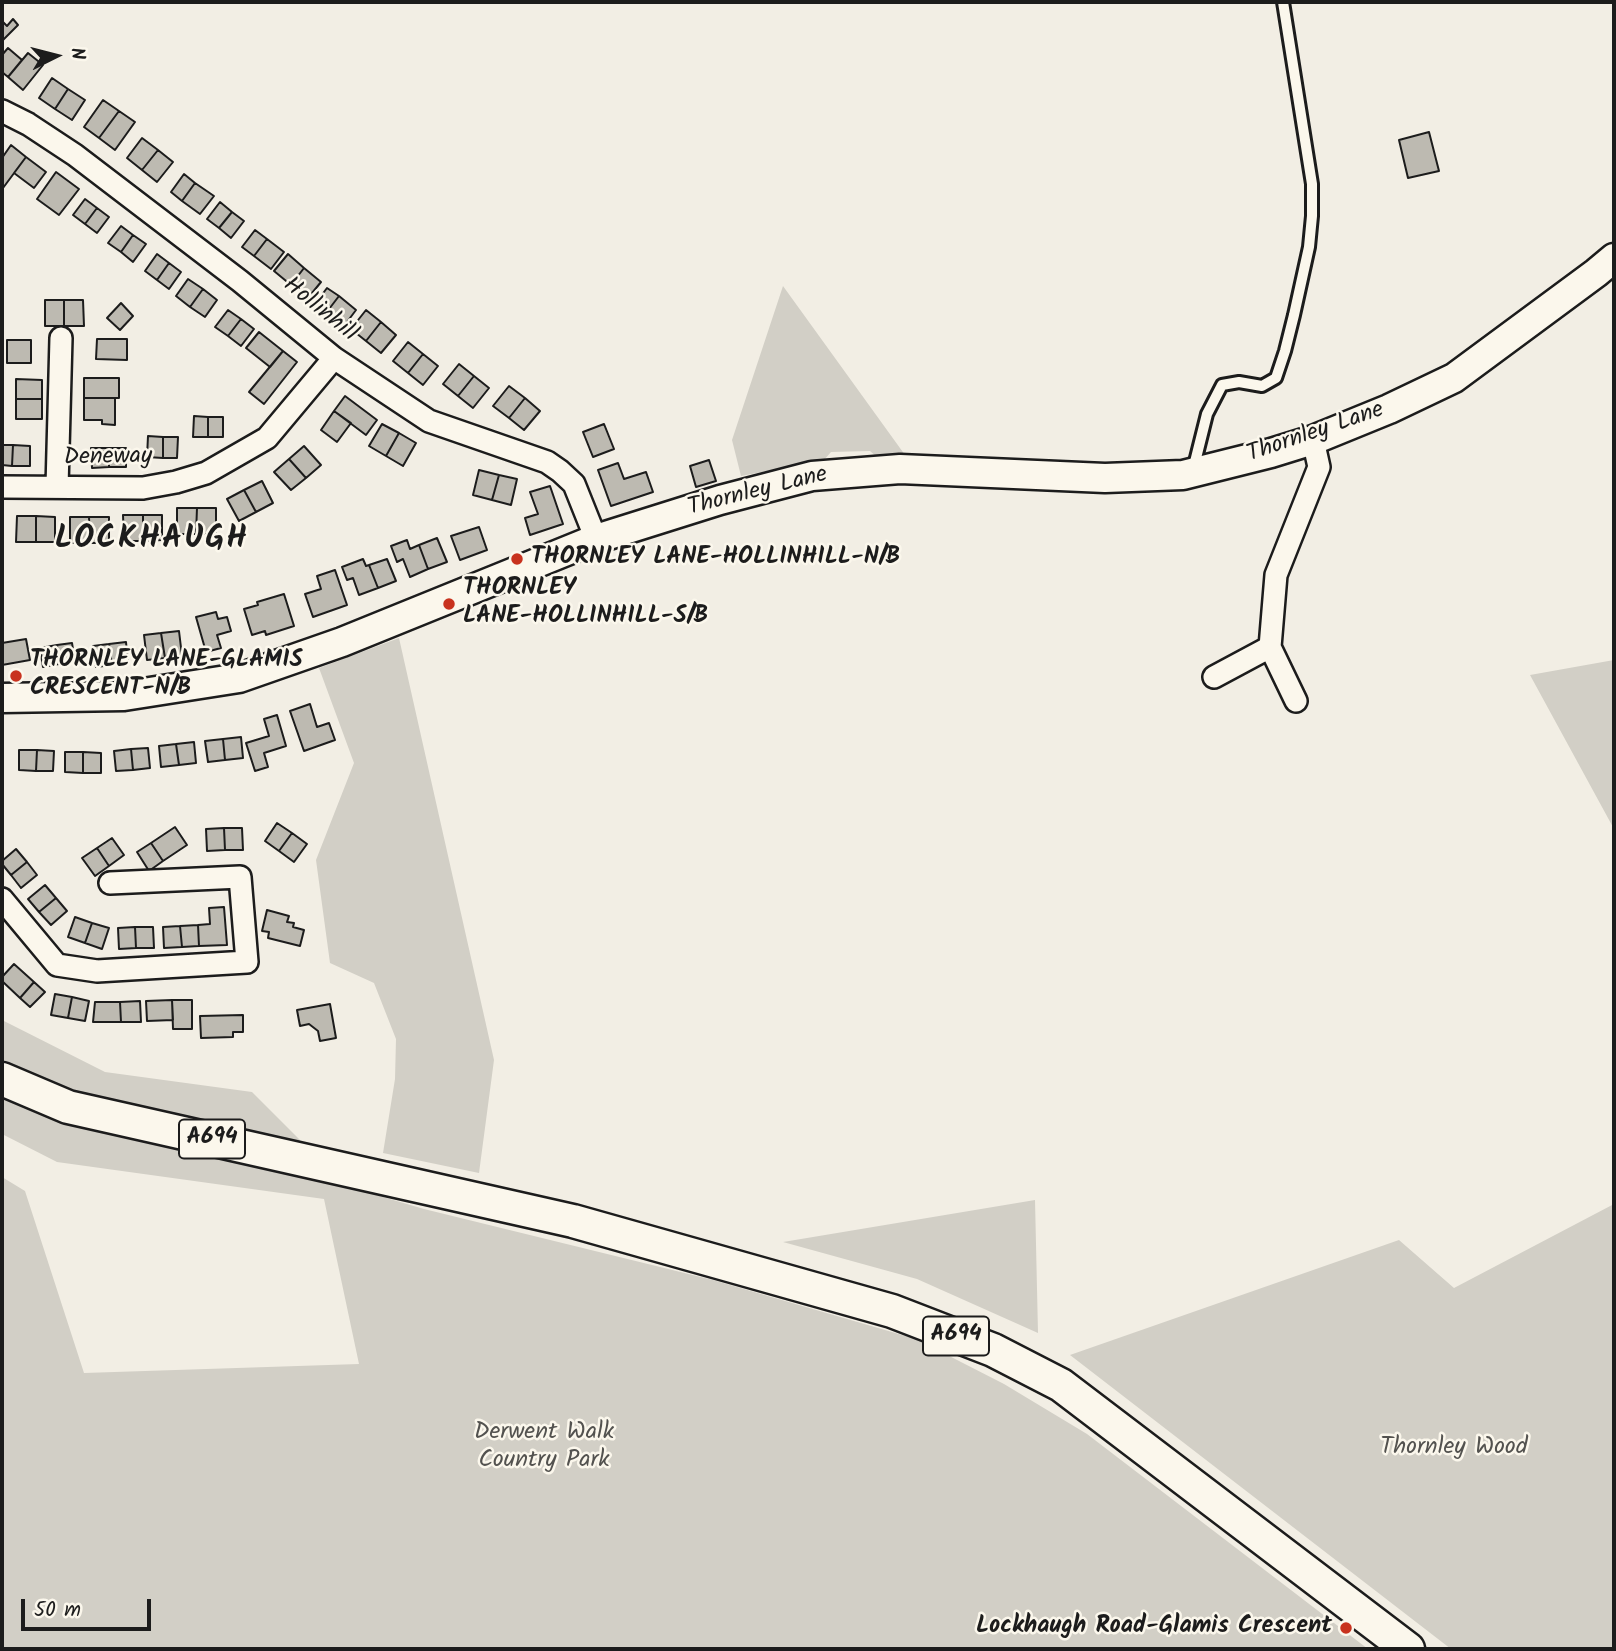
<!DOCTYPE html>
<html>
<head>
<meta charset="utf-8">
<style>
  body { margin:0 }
  #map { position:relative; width:1616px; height:1651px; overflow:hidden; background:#f2eee4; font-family:Kalam,sans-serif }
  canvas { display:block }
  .frame { position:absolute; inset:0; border:4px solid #1c1c1c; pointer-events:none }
  .north { position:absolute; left:21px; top:21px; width:70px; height:70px; -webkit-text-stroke:5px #fbf7ec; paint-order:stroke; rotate:84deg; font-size:19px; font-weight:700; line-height:28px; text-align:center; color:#1c1c1c }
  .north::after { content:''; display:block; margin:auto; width:24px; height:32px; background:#1c1c1c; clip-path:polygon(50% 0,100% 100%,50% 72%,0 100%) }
  .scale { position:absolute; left:21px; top:1599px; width:130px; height:32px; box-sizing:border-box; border:4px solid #1c1c1c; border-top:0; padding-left:9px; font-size:21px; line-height:24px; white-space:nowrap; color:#1c1c1c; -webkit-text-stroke:5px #fbf7ec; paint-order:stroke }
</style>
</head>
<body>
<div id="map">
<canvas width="1616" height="1651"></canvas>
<div class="frame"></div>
<div class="north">N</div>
<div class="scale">50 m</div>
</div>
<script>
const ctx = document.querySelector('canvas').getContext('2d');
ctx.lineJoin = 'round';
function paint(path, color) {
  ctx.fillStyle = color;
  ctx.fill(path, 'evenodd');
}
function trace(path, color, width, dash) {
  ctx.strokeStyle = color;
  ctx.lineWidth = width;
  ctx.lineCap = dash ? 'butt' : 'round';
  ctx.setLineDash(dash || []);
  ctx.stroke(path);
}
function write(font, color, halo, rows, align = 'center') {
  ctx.font = font + ' Kalam,sans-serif';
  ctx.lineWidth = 5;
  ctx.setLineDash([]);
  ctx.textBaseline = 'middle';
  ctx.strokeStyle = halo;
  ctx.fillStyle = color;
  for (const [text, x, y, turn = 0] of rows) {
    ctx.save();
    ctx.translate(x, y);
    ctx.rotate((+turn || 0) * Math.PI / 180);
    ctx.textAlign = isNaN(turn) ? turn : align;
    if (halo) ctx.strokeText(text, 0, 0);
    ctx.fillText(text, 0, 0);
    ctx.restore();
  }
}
const green = new Path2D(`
  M783,286L905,455L878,458L870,451L831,452L824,460L741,476L732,440Z
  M399,638L494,1060L479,1173L383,1153L395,1079L396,1039L374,983L330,963L316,860L354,763L319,668Z
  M1614,660V829L1530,675Z
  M2,1020L105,1072L252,1092L300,1140L318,1178L424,1209L713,1280L916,1339L1004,1384L1087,1434L1368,1649H2V1177L25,1191L84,1373L359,1364L324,1199L57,1162L2,1134Z
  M1035,1200L1038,1333L917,1279L783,1242Z
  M1614,1204V1649H1451L1070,1355L1399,1240L1454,1288Z`);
const building = new Path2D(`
  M13,19L18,25L2,41V21L7,26Z
  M8,48L22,60L8,77L2,72V55Z
  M28,53L43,65L23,90L8,77Z
  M52,78L68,89L55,109L39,98Z
  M68,89L85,100L72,120L55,109Z
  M103,100L119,111L99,138L84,127Z
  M119,111L135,122L115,150L99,138Z
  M1429,132L1439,171L1408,178L1399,140Z
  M142,138L158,150L142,170L127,158Z
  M11,145L26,157L3,188L2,158Z
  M158,150L173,162L157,182L142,170Z
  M26,157L46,172L34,188L14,173Z
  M56,172L79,189L59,215L37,199Z
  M184,174L195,183L182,201L171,192Z
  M195,183L214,196L200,214L182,201Z
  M85,199L97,208L85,224L73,215Z
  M220,202L232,212L219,228L207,219Z
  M97,208L109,217L97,233L85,224Z
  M232,212L244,221L231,238L219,228Z
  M121,226L133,235L121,252L108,243Z
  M255,230L267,239L254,256L242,247Z
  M133,235L146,244L133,262L121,252Z
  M267,239L284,252L271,269L254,256Z
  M157,254L169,263L157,280L145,271Z
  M288,254L304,268L291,285L274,271Z
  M169,263L181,272L169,289L157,280Z
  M304,268L321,282L308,298L291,285Z
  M188,279L203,289L190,307L176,296Z
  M327,288L339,296L326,313L315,304Z
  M203,289L217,300L205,317L190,307Z
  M339,296L356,310L344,326L326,313Z
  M45,300H64V326H45Z
  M64,300H83L84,326H64Z
  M121,303L133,316L120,330L107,318Z
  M228,310L241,319L228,336L215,327Z
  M366,310L381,322L366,341L351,329Z
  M241,319L254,329L241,346L228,336Z
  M381,322L396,335L381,353L366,341Z
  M259,332L283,351L270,367L246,348Z
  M97,339H127V360L96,359Z
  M7,340H31V363H7Z
  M408,342L423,354L408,373L393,361Z
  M283,351L297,362L264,404L249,392Z
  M423,354L438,366L423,385L408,373Z
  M459,364L474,376L458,396L443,384Z
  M474,376L489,388L473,408L458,396Z
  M84,378H119V398H84Z
  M16,379L42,380V399H16Z
  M509,386L525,398L509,418L493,406Z
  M345,396L377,420L366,435L334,411Z
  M84,398H115V425L102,424V420H84Z
  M525,398L540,411L524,430L509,418Z
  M16,399H42V419H16Z
  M334,411L351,423L337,442L321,430Z
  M194,416L208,417V437H193Z
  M208,417H223V437H208Z
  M382,424L399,433L386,456L369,446Z
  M604,424L614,449L593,457L583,432Z
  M399,433L416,443L403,466L386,456Z
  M148,436L163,437V458L147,457Z
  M163,437H178L177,458H163Z
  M2,445H13L12,466L2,465Z
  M13,445L30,446V466H12Z
  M304,446L321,465L306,478L289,459Z
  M91,448H109V467L92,468Z
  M109,448H126V467H109Z
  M289,459L306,478L291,490L274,472Z
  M709,460L716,481L696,487L690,466Z
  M618,463L624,479L646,472L653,492L611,506L598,470Z
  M479,470L499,475L492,500L473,495Z
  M499,475L517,479L511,505L492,500Z
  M262,481L273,503L256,512L244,490Z
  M550,486L563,524L530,535L525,518L538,514L530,492Z
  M244,490L256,512L239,521L227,499Z
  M177,508H197L196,534H177Z
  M197,508H216V534H196Z
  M123,515H143V541H124Z
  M143,515H162V540L143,541Z
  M17,516H36V542H16Z
  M36,516L55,517V542H36Z
  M70,517H89L90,543H70Z
  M89,517H109V543H90Z
  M479,527L487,550L460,560L451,536Z
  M437,538L447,562L428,569L419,545Z
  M407,540L410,549L419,545L428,569L410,577L403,559L397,562L391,546Z
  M363,559L366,566L369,565L378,588L359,595L353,578L347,580L342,567Z
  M387,559L396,581L378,588L369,565Z
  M335,570L347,605L313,617L305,594L321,589L317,576Z
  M284,594L294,626L266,635L265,631L252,635L244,609L258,605L257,602Z
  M216,612L218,619L227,617L231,631L217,635L221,648L206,652L196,617Z
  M179,631L182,656L165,658L161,633Z
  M161,633L165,658L147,660L144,635Z
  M26,639L30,660L2,665V643Z
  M126,642L128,663L112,665L109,644Z
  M72,643L75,662L59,664L57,645Z
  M109,644L112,665L96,667L93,646Z
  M57,645L59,664L43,667L40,648Z
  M310,704L317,727L329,723L335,740L304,751L290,711Z
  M277,715L286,746L264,753L268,767L255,771L246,743L269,736L264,719Z
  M241,737L243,758L225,760L223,739Z
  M223,739L225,760L208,762L205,741Z
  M194,742L196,763L179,765L176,744Z
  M176,744L179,765L161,767L159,746Z
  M148,748L150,768L133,770L131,749Z
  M131,749L133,770L116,771L114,751Z
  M19,750H37L36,771L19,770Z
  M37,750L54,751L53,771H36Z
  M65,752H83V773L65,772Z
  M83,752L101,753V773H83Z
  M277,823L292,833L279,851L265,841Z
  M175,827L187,845L163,861L151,843Z
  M224,828L225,850L207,851L206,829Z
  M224,828H242L243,850H225Z
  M292,833L307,844L294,862L279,851Z
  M112,838L124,855L109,866L97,848Z
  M151,843L163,861L149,871L137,852Z
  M97,848L109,866L95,876L82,858Z
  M16,849L27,862L11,875L2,864V861Z
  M27,862L37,875L21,888L11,875Z
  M45,885L56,898L39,912L28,899Z
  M56,898L67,911L51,925L39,912Z
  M224,907L227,945L199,946L198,925L210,924L209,908Z
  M267,910L289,916L287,922L294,923L293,927L304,930L300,946L268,938L269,932L262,931Z
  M75,917L92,923L85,943L68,937Z
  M92,923L109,928L102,949L85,943Z
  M198,925L199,946L182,947L180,926Z
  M180,926L182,947L164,948L163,927Z
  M135,927L136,948L119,949L118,928Z
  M135,927H153L154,948H136Z
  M14,964L34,982L20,998L2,981V977Z
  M34,982L45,992L30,1007L20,998Z
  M55,994L72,997L68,1018L51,1015Z
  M72,997L89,1001L85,1021L68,1018Z
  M172,1000L173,1020L147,1021L146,1001Z
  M172,1000H192V1029H173Z
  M140,1001L141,1022H121L120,1002Z
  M95,1002H120L121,1022H93Z
  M330,1004L336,1038L320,1041L318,1031L309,1024L300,1026L297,1010Z
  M243,1015V1032H233V1037L201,1038L200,1016Z`);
const lane = new Path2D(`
  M1193,470L1207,414L1222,385L1239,382L1262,386L1276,378L1285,351L1294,315L1309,247L1312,216V184L1283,2`);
const street = new Path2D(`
  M2,111L28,124L75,155L240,281L334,358L429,421L547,462L560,471L574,484L596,539
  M2,487L143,488L176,482L206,473L267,438L334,358
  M57,487L61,338
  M1270,647L1296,701
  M1214,677L1270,647L1276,575L1319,467L1313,440
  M2,899L57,965L97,971L247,962L240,877L110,883`);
const secondary = new Path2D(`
  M2,698L124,696L239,678L342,642L596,539L720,500L812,476L900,469L1105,478L1183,475L1271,453L1313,440L1389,409L1454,378L1596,273L1614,258`);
const primary = new Path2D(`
  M2,1079L68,1107L573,1221L892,1311L993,1350L1061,1385L1408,1649`);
const markers = [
  [517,559,7,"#c8321e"],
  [449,604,7,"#c8321e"],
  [16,676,7,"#c8321e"],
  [1346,1628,7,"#c8321e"]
];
const shields = [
  [212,1139,66],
  [956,1336,66]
];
const shieldNames = [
  ["A694",212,1139],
  ["A694",956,1336]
];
const streetNames = [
  ["Hollinhill",319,311,39],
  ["Thornley Lane",1316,434,-19],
  ["Deneway",108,459,-1],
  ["Thornley Lane",758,493,-14]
];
const poiNames = [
  ["THORNLEY LANE-HOLLINHILL-N/B",531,559],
  ["THORNLEY",463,590],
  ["LANE-HOLLINHILL-S/B",463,618],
  ["THORNLEY LANE-GLAMIS",30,662],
  ["CRESCENT-N/B",30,690],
  ["Lockhaugh Road-Glamis Crescent",1332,1628,"right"]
];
const parkNames = [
  ["Derwent Walk",544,1434],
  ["Country Park",544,1462],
  ["Thornley Wood",1454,1449]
];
const districtNames = [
  ["LOCKHAUGH",152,542]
];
paint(green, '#d2cfc6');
paint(building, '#bdbab1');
trace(building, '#1c1c1c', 2);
trace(lane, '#1c1c1c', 16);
trace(street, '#1c1c1c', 26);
trace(secondary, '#1c1c1c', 33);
trace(primary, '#1c1c1c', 37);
trace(lane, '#fbf7ec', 10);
trace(street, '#fbf7ec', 21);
trace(secondary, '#fbf7ec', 28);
trace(primary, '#fbf7ec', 32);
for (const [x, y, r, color] of markers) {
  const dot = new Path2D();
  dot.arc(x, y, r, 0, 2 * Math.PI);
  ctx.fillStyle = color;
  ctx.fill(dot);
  trace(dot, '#fbf7ec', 2.5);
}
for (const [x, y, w] of shields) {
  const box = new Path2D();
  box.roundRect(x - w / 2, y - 19.5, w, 39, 5);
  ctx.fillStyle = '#fbf7ec';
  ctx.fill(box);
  trace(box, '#1c1c1c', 2);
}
write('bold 23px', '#1c1c1c', null, shieldNames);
write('24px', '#1c1c1c', '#fbf7ec', streetNames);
write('bold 24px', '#1c1c1c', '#fbf7ec', poiNames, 'left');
write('24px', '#53524f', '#fbf7ec', parkNames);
ctx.letterSpacing = '2px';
write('bold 32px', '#1c1c1c', '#fbf7ec', districtNames);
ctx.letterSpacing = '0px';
</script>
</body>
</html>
